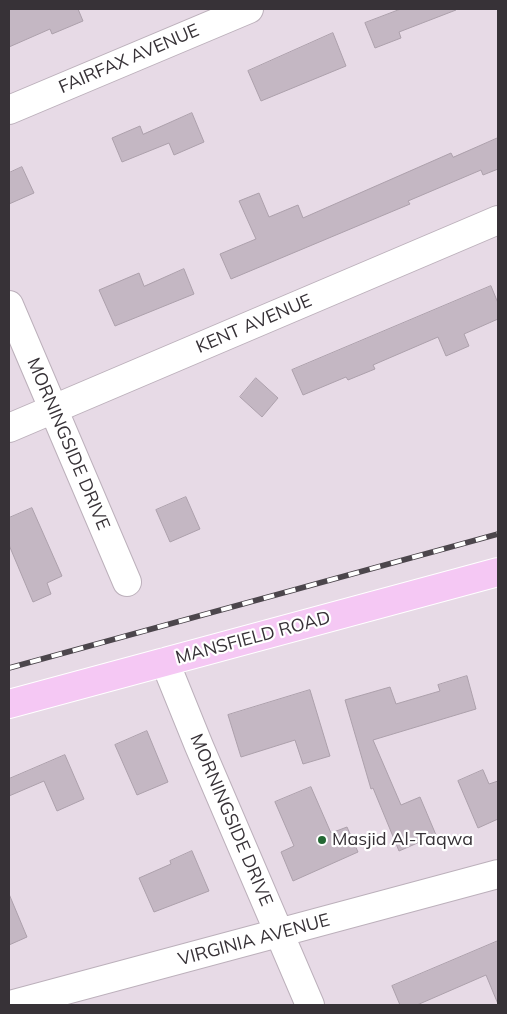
<!DOCTYPE html>
<html>
<head>
<meta charset="utf-8">
<style>
  body { margin:0 }
  #map { position:relative; width:507px; height:1014px; overflow:hidden; background:#e7dae6; font-family:Mulish,sans-serif }
  canvas { display:block }
  .frame { position:absolute; inset:0; border:10px solid #373237; pointer-events:none }
</style>
</head>
<body>
<div id="map">
<canvas width="507" height="1014"></canvas>
<div class="frame"></div>
</div>
<script>
const ctx = document.querySelector('canvas').getContext('2d');
ctx.lineJoin = 'round';
function paint(path, color) {
  ctx.fillStyle = color;
  ctx.fill(path, 'evenodd');
}
function trace(path, color, width, dash) {
  ctx.strokeStyle = color;
  ctx.lineWidth = width;
  ctx.lineCap = dash ? 'butt' : 'round';
  ctx.setLineDash(dash || []);
  ctx.stroke(path);
}
function write(font, color, halo, rows, align = 'center') {
  ctx.font = font + ' Mulish,sans-serif';
  ctx.lineWidth = 4.5;
  ctx.setLineDash([]);
  ctx.textBaseline = 'middle';
  ctx.strokeStyle = halo;
  ctx.fillStyle = color;
  for (const [text, x, y, turn = 0] of rows) {
    ctx.save();
    ctx.translate(x, y);
    ctx.rotate((+turn || 0) * Math.PI / 180);
    ctx.textAlign = isNaN(turn) ? turn : align;
    if (halo) ctx.strokeText(text, 0, 0);
    ctx.fillText(text, 0, 0);
    ctx.restore();
  }
}
const building = new Path2D(`
  M9,9H78L83,21L52,34L50,29L9,47Z
  M401,9H456V10L399,32L401,38L375,48L365,23Z
  M333,33L346,66L261,101L248,71Z
  M192,113L204,142L174,155L169,143L122,162L112,138L140,126L143,134Z
  M498,138V169L483,175L481,170L408,201L410,204L231,279L220,254L256,239L239,201L259,193L269,217L298,205L303,218L451,153L453,157Z
  M22,167L34,193L9,204V173Z
  M184,269L194,294L115,326L99,290L139,273L144,286Z
  M491,286L498,303V319L464,334L469,346L446,356L438,337L373,365L375,369L348,380L346,377L303,395L292,370Z
  M256,378L278,398L262,417L240,397Z
  M186,497L200,529L170,542L156,510Z
  M32,508L62,576L47,583L51,594L33,602L9,545V518Z
  M467,676L476,709L373,740L401,805L420,797L436,835L399,851L373,788L371,789L345,700L390,687L396,704L440,691L438,685Z
  M310,690L330,756L303,764L295,740L241,757L228,715Z
  M147,731L168,782L137,795L115,745Z
  M65,755L84,799L57,811L44,781L9,796V779Z
  M483,770L489,784L498,781V819L478,828L458,781Z
  M311,787L331,833L347,827L358,852L293,881L281,852L294,846L275,802Z
  M192,851L209,891L154,912L139,878L171,864L170,861Z
  M9,894L27,937L9,945Z
  M498,941V1004L486,975L417,1005H400L392,986Z`);
const minor = new Path2D(`
  M9,110L249,9
  M9,305L127,582
  M9,428L498,220
  M165,662L199,746L310,1005
  M10,1005L498,874`);
const major = new Path2D(`
  M9,704L498,572`);
const rail = new Path2D(`
  M9,668L498,534`);
const markers = [
  [322,840,5,"#246834"]
];
const streetNames = [
  ["FAIRFAX AVENUE",129,59,-23],
  ["KENT AVENUE",254,324,-23],
  ["MORNINGSIDE DRIVE",68,444,67],
  ["MANSFIELD ROAD",253,638,-15],
  ["MORNINGSIDE DRIVE",231,820,67],
  ["VIRGINIA AVENUE",254,940,-15]
];
const poiNames = [
  ["Masjid Al-Taqwa",332,840]
];
paint(building, '#c4b7c3');
trace(building, '#aca0ab', 1);
trace(minor, '#bcb0bb', 30);
trace(major, '#fff', 30);
trace(minor, '#fff', 28);
trace(major, '#f5c8f4', 28);
trace(rail, '#4c464c', 5.5);
trace(rail, '#fff', 4, [11]);
for (const [x, y, r, color] of markers) {
  const dot = new Path2D();
  dot.arc(x, y, r, 0, 2 * Math.PI);
  ctx.fillStyle = color;
  ctx.fill(dot);
  trace(dot, '#fff', 2);
}
write('18px', '#373237', '#fff', streetNames);
write('18px', '#373237', '#fff', poiNames, 'left');
</script>
</body>
</html>
